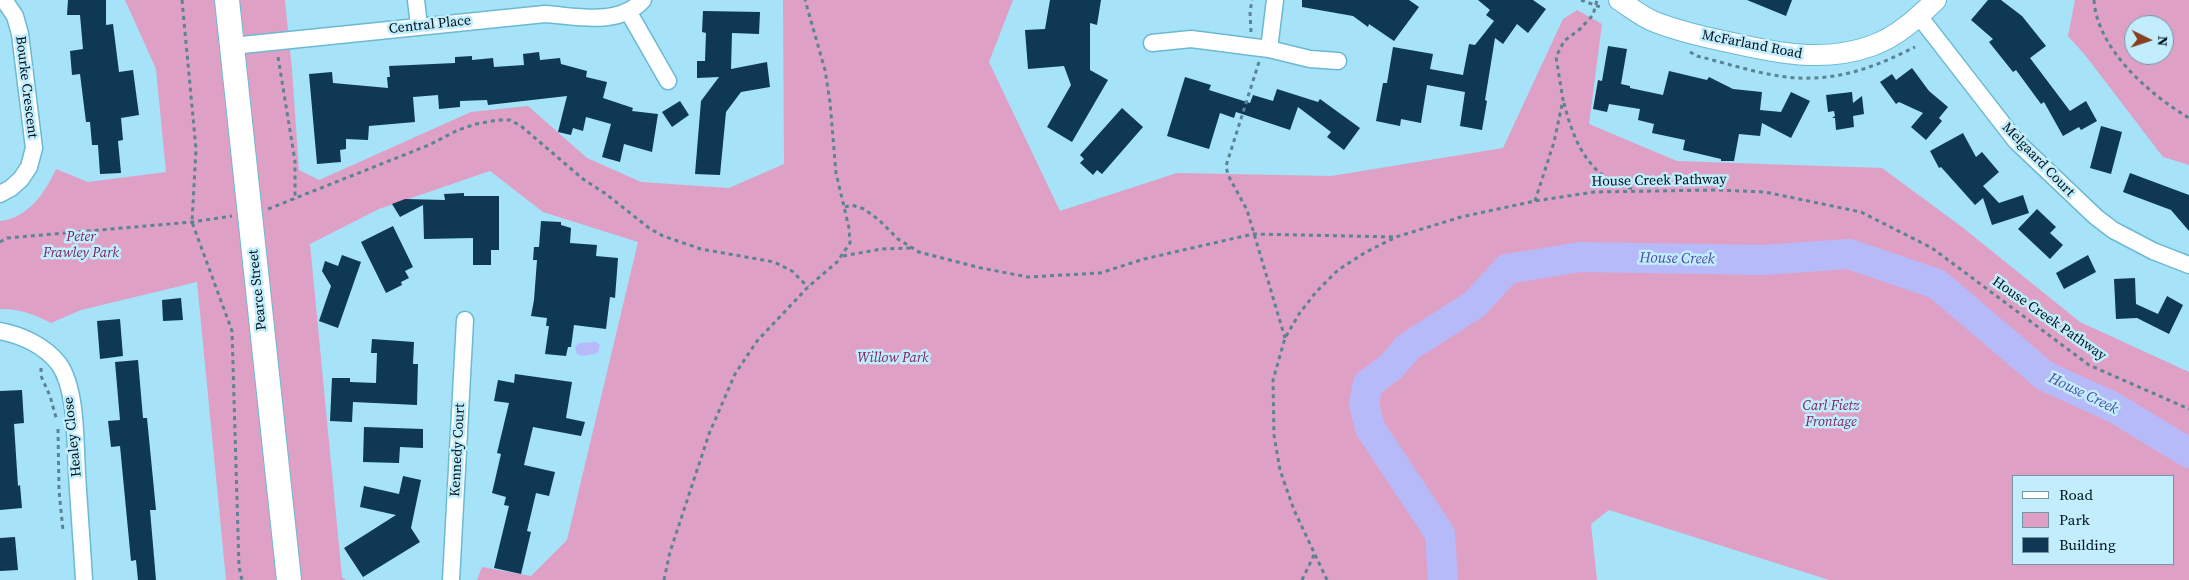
<!DOCTYPE html>
<html>
<head>
<meta charset="utf-8">
<style>
  body { margin:0 }
  #map { position:relative; width:2189px; height:580px; overflow:hidden; background:#a6e2f8; font-family:"Source Serif 4",serif }
  canvas { display:block }
  .legend { position:absolute; left:2012px; top:475px; width:162px; height:90px; box-sizing:border-box; background:#c1edfd; border:1px solid #7495a2; margin:0; padding:6px 9px; list-style:none; font-size:15px; color:#001119 }
  .legend li { display:flex; align-items:center; gap:10px; height:25px }
  .legend b { width:25px; border:1px solid #7495a2 }
  .north { position:absolute; left:2124px; top:15px; width:50px; height:50px; box-sizing:border-box; background:#c1edfd; border:1px solid #7495a2; border-radius:50%; rotate:94deg; font-size:14px; font-weight:700; line-height:20px; text-align:center; color:#001119 }
  .north::after { content:''; display:block; margin:auto; width:18px; height:22px; background:#884021; clip-path:polygon(50% 0,100% 100%,50% 72%,0 100%) }
</style>
</head>
<body>
<div id="map">
<canvas width="2189" height="580"></canvas>
<ul class="legend">
<li><b style="height:6px;background:#fff"></b>Road</li>
<li><b style="height:14px;background:#dfa0c6"></b>Park</li>
<li><b style="height:14px;background:#0e3854"></b>Building</li>
</ul>
<div class="north">N</div>
</div>
<script>
const ctx = document.querySelector('canvas').getContext('2d');
ctx.lineJoin = 'round';
function paint(path, color) {
  ctx.fillStyle = color;
  ctx.fill(path, 'evenodd');
}
function trace(path, color, width, dash) {
  ctx.strokeStyle = color;
  ctx.lineWidth = width;
  ctx.lineCap = dash ? 'butt' : 'round';
  ctx.setLineDash(dash || []);
  ctx.stroke(path);
}
function write(font, color, halo, rows, align = 'center') {
  ctx.font = font + ' "Source Serif 4",serif';
  ctx.lineWidth = 5;
  ctx.setLineDash([]);
  ctx.textBaseline = 'middle';
  ctx.strokeStyle = halo;
  ctx.fillStyle = color;
  for (const [text, x, y, turn = 0] of rows) {
    ctx.save();
    ctx.translate(x, y);
    ctx.rotate((+turn || 0) * Math.PI / 180);
    ctx.textAlign = isNaN(turn) ? turn : align;
    if (halo) ctx.strokeText(text, 0, 0);
    ctx.fillText(text, 0, 0);
    ctx.restore();
  }
}
const green = new Path2D(`
  M125,0H285L292,70L299,170L319,180L471,112L528,106L587,158L641,182L729,188L784,164L783,0H1013L989,62L1060,211L1177,173L1331,176L1503,148L1563,19L1577,10L1602,24L1589,124L1677,161L1882,168L1962,227L2080,322L2189,372V580H1829L1609,510L1591,524L1597,580H477L482,567L531,576L567,540L638,242L543,212L490,171L379,209L310,244L342,577L346,580H226L197,282L81,310L51,323C35,315 19,308 0,309V221C28,218 45,193 56,169L88,182L166,172L156,69ZM2013,476H2173V564H2013Z
  M2075,0H2189V165L2163,157L2085,55L2068,36ZM2134,25H2164V55H2134Z`);
const water = new Path2D(`
  M596,342L600,345L598,353L582,356L577,354L575,347L579,343Z`);
const river = new Path2D(`
  M1443,580L1440,534L1370,428L1364,403L1368,384L1391,367L1408,347L1475,304L1507,269L1580,257L1763,260L1849,254L1937,284L2045,376L2113,407L2189,453`);
const building = new Path2D(`
  M68,0H106V25L113,24L119,72L133,70L139,115L121,118L123,140L118,141L121,173L100,174L98,145H92L90,122H86L80,74L72,75L70,51L83,49L80,15H67Z
  M1050,0H1101L1097,25L1090,23V70L1108,80L1072,142L1047,127L1071,85L1064,66L1028,69L1025,30L1045,29Z
  M1302,0H1409L1419,7L1394,41L1369,24L1368,27L1353,16L1302,7Z
  M1478,0H1533L1546,9L1528,33L1517,24L1503,44L1495,38L1485,100L1487,101L1482,130L1460,126L1465,92L1427,85L1421,123L1401,119L1400,126L1376,121L1383,83H1387L1393,47L1433,54L1430,69L1463,75L1469,44L1475,45L1494,21L1486,15L1490,10Z
  M1747,0H1792L1786,16Z
  M1988,0H2001L2022,16L2046,46L2030,58L2070,111L2086,101L2097,121L2081,130L2079,127L2063,136L2044,102L2041,104L2016,70L2013,72L1989,42L1993,39L1971,20Z
  M703,11L760,12L759,34L732,33L731,69L767,62L770,87L741,92L726,112L720,175L695,174L701,101L719,77L697,78V61H705L706,33L702,32Z
  M1608,46L1627,49L1621,84L1630,86V88L1663,95L1669,71L1707,80L1709,77L1733,89L1762,92L1760,110L1781,112L1791,92L1810,101L1791,138L1762,123L1760,136L1739,134L1734,161H1721V159L1683,150L1685,140L1652,133L1654,124L1638,120L1640,109L1609,104L1607,112L1593,109L1598,80L1602,81Z
  M539,52L540,60L560,58L561,64L587,71L586,77L607,82L603,98L633,108L632,111L658,114L652,152L624,144L620,162L602,157L611,124L586,117L583,131L573,128L571,135L558,132L567,96L488,105L487,100L460,101V107L439,109L438,95L413,97L415,122L369,126L368,140L346,139V149L340,150L341,162L317,164L309,74L332,72L333,83L388,88L387,77H390L389,66L455,63V57L472,56V60L493,58L494,67L524,65L523,54Z
  M1912,68L1929,91L1948,107L1939,118L1942,121L1926,140L1911,127L1923,113L1899,102L1896,104L1880,82L1892,74L1896,80Z
  M1185,77L1211,85L1209,90L1250,103L1253,95L1273,101L1277,89L1318,102L1320,99L1360,128L1344,150L1327,137L1331,132L1298,107L1290,130L1236,112L1234,118L1220,113L1209,149L1167,136Z
  M1852,92L1853,103L1862,96L1864,114L1853,116L1854,127L1836,130L1835,118H1832L1835,116L1834,111L1828,112L1826,95Z
  M680,101L689,115L672,127L662,112Z
  M1122,108L1143,127L1102,174L1097,170L1093,175L1080,163L1084,159L1080,155Z
  M2101,126L2122,132L2111,174L2090,168Z
  M1963,133L1976,157L1982,152L1999,172L1983,186L1999,203L2023,195L2029,213L1992,225L1983,198L1975,205L1941,167L1939,168L1930,151Z
  M2130,173L2189,195V231L2171,210L2123,192Z
  M464,193V196H499V250H491V265H473V238L424,239L423,205L400,217L392,204L405,199L445,200L444,194Z
  M2037,209L2056,227L2050,233L2063,245L2050,259L2018,229Z
  M541,221L561,222V225L571,228L570,243L597,245L596,256L618,258L615,298L610,297L606,329L574,325L571,347H568L566,356L545,354L549,326H546L547,318L531,316L534,300L537,260H533L534,247H539Z
  M393,226L413,267L405,271L409,278L401,282L402,285L386,293L361,242Z
  M342,255L361,262L338,328L319,321L331,286L322,271L325,261L338,266Z
  M2088,255L2096,272L2064,289L2056,273Z
  M2135,278L2136,304L2158,314L2167,296L2183,305L2169,334L2137,318L2116,319L2114,279Z
  M181,298L183,320L163,321L162,300Z
  M120,319L123,356L100,359L97,321Z
  M372,339L414,342L413,364H418L417,405L353,402L352,422L330,421L332,378H350V382L376,383L377,353H371Z
  M138,360L143,418H147L156,510H150L156,580H138L136,560L131,561L120,446L111,447L108,421L120,420L115,362Z
  M515,374L572,382L566,418L585,422L581,436L533,427L524,465L555,472L549,496L536,493L527,531L531,532L521,574L494,568L509,506L504,505L506,497L492,493L501,454L497,453L509,403L494,401L498,380L514,383Z
  M22,390L24,423L14,424L18,486L20,485L22,508L0,510V391Z
  M364,427L423,429V448L400,447L399,463L363,462Z
  M403,476L421,480L411,528L420,542L363,577L344,548L396,515L360,507L364,486L399,494Z
  M15,537L18,570L0,571V538Z`);
const path = new Path2D(`
  M182,0L196,149L192,222L232,331L239,567L242,580
  M1581,0L1603,8
  M2094,0C2097,49 2150,95 2189,118
  M1251,32L1250,12L1252,0
  M1690,52L1697,56C1734,65 1775,80 1813,78C1850,77 1883,63 1915,47
  M278,57L295,161V200
  M1259,62L1226,166L1228,175L1247,210L1285,338
  M1564,103C1574,143 1590,180 1634,189
  M1535,201L1554,142L1563,100L1556,57L1564,41L1580,29L1593,15L1597,0
  M845,207L852,205L864,209L879,220L898,239L919,252L981,268L1028,277L1100,273L1144,259L1253,234L1395,237
  M268,209L429,145L458,130L476,124L498,120H510L521,126L583,179L606,194L649,228L663,236L701,249L774,262L792,271L808,287
  M0,242L7,238L192,222L232,216
  M843,256L881,249L911,248
  M41,368V376L50,396L57,421
  M58,429L59,491L63,530
  M664,580L670,552L709,434L735,374L757,341L808,287L837,262L850,243L849,228L836,173L830,102L825,70L805,0
  M1302,580L1314,555
  M1327,580L1294,510L1280,470L1274,435L1273,380L1285,338L1299,314L1316,292L1338,270L1366,252L1396,237L1461,217L1535,201L1594,192L1717,190L1765,192L1861,212L1932,248L2089,365L2189,409`);
const minor = new Path2D(`
  M416,0L419,26
  M628,11L668,81
  M1919,16L2016,141L2096,217L2113,230L2153,251L2189,265
  M1152,43L1191,39L1269,49L1310,59L1338,61
  M232,46L545,14C576,16 618,27 643,0
  M1269,49L1275,0
  M0,194L11,188L21,179L29,167L34,148L20,34L15,16L4,0
  M0,331C22,335 45,346 59,364C77,390 75,442 77,473C79,509 82,544 84,580
  M451,580L465,320`);
const tertiary = new Path2D(`
  M1619,0C1630,7 1642,17 1655,22C1678,31 1704,37 1728,42C1776,53 1824,63 1871,46C1897,37 1917,18 1936,0`);
const secondary = new Path2D(`
  M227,0L289,580`);
const streetNames = [
  ["Central Place",430,25,-6],
  ["McFarland Road",1752,45,11],
  ["Bourke Crescent",26,87,83],
  ["Melgaard Court",2038,160,46],
  ["House Creek Pathway",1659,181,-1],
  ["Pearce Street",258,290,-96],
  ["House Creek Pathway",2049,319,35],
  ["Healey Close",73,437,-96],
  ["Kennedy Court",458,450,-87]
];
const parkNames = [
  ["Peter",81,237],
  ["Frawley Park",81,253],
  ["Willow Park",893,358],
  ["Carl Fietz",1831,406],
  ["Frontage",1831,422]
];
const waterNames = [
  ["House Creek",1677,259,1],
  ["House Creek",2083,394,26]
];
paint(green, '#dfa0c6');
paint(water, '#b7baf9');
trace(river, '#b7baf9', 30);
paint(building, '#0e3854');
trace(minor, '#6cb9d3', 19);
trace(tertiary, '#6cb9d3', 22);
trace(secondary, '#6cb9d3', 26);
trace(path, '#5b8393', 3, [4, 4]);
trace(minor, '#fff', 16);
trace(tertiary, '#fff', 20);
trace(secondary, '#fff', 24);
write('14px', '#001119', '#c1edfd', streetNames);
write('italic 14px', '#7b2160', '#c1edfd', parkNames);
write('italic 15px', '#4e48a3', '#c1edfd', waterNames);
</script>
</body>
</html>
